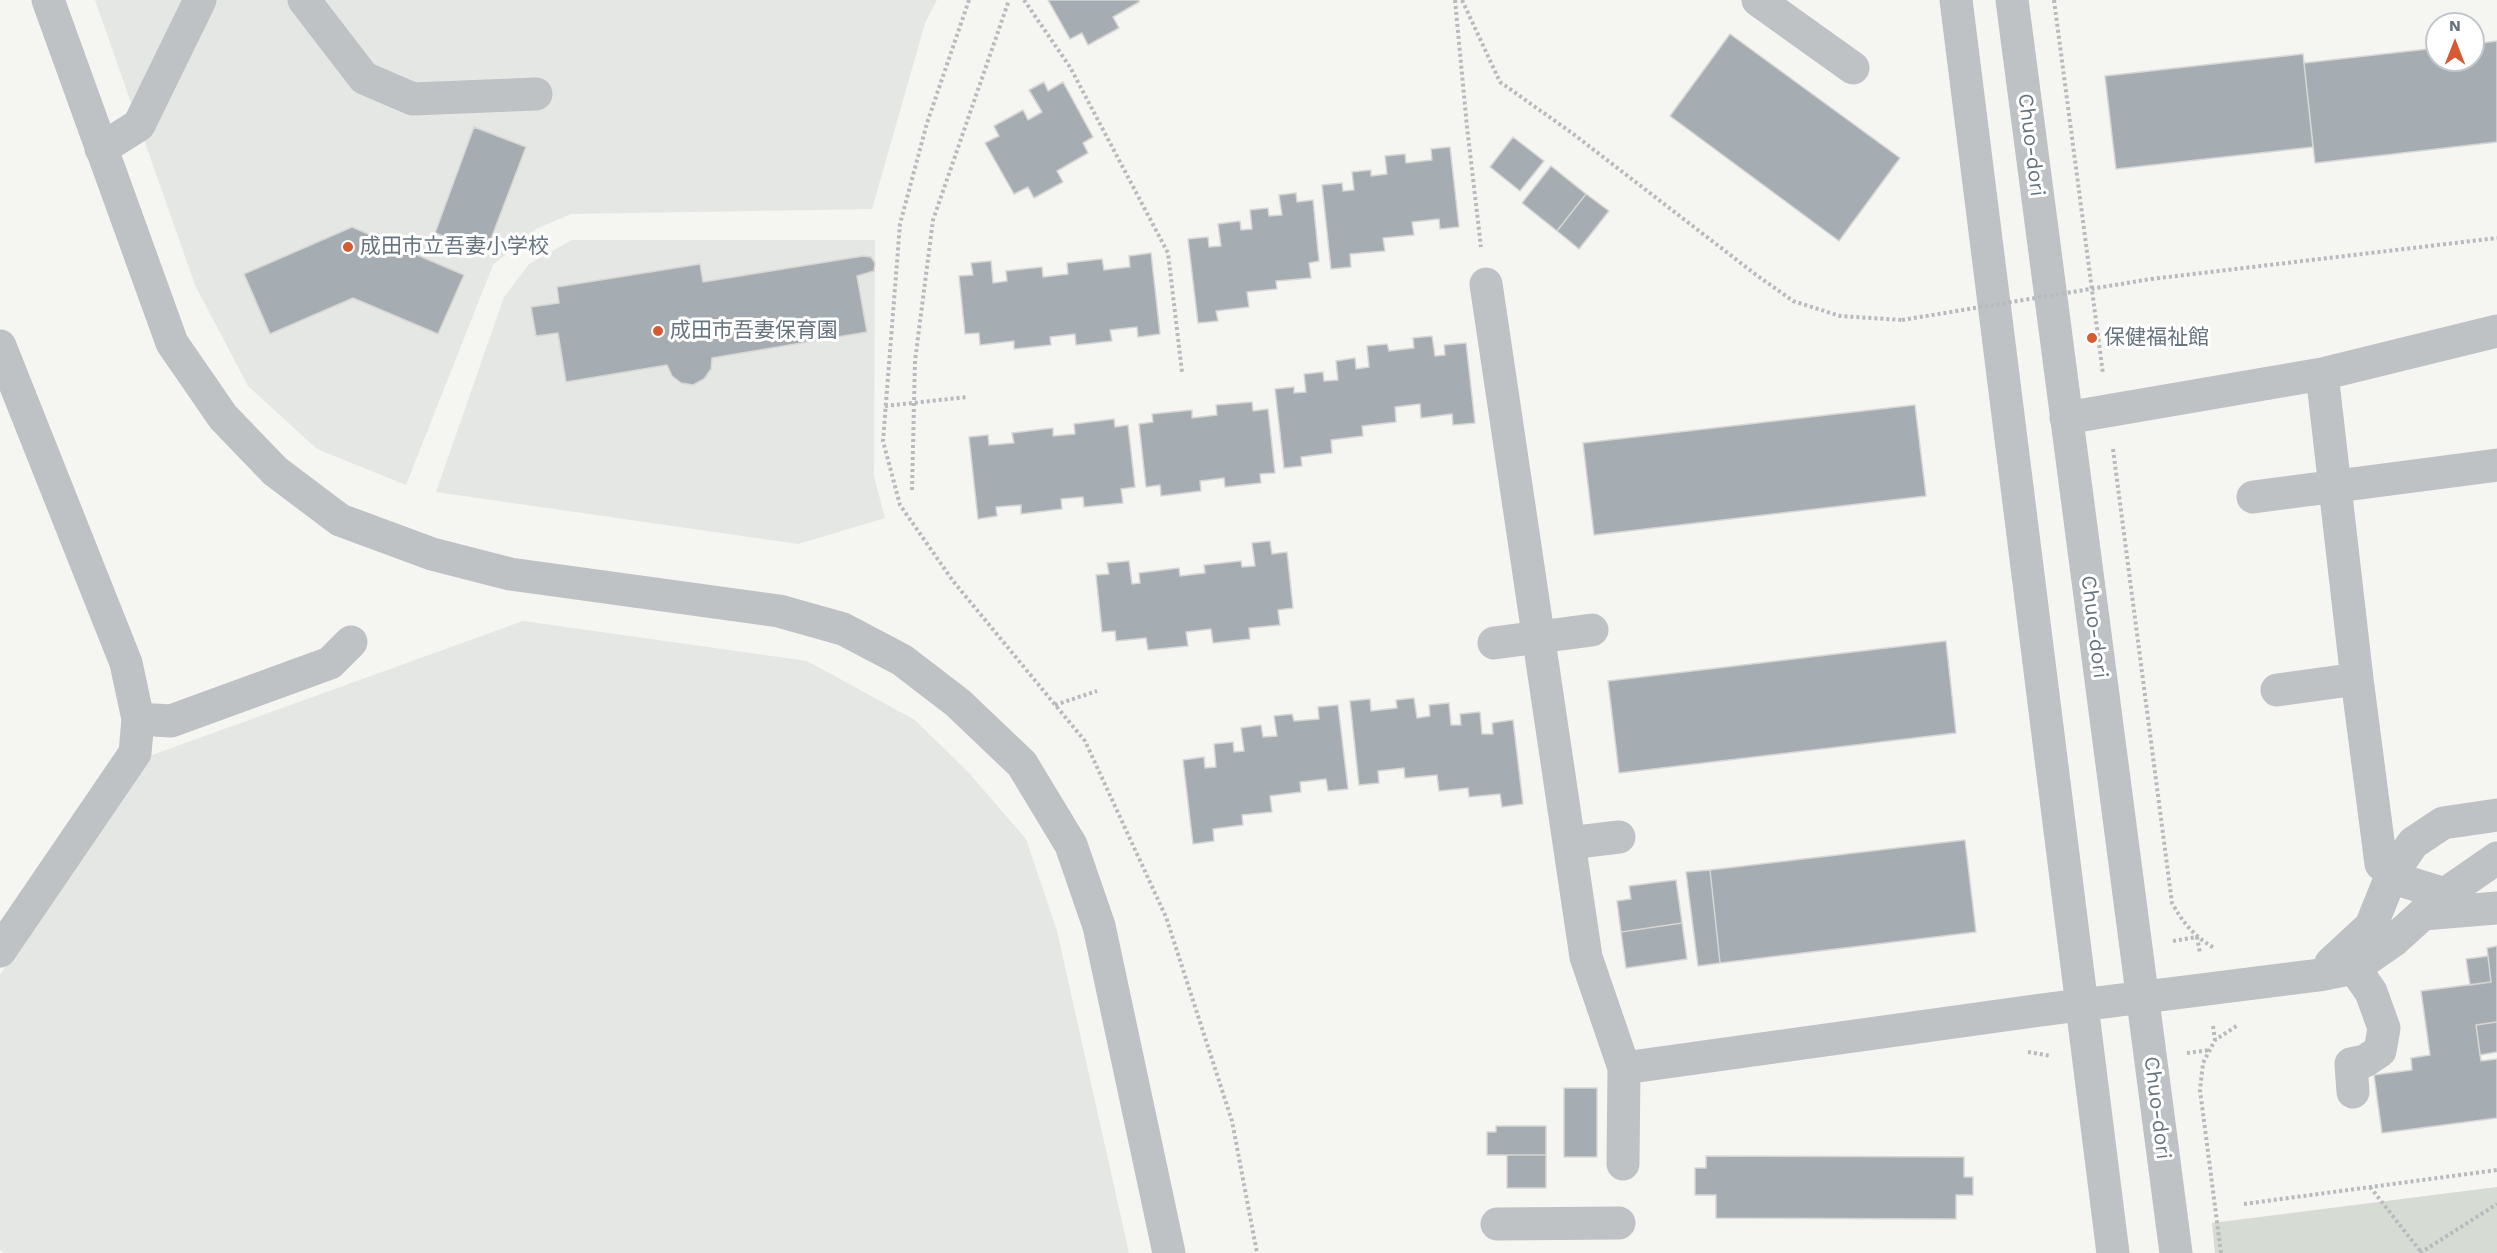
<!DOCTYPE html>
<html>
<head>
<meta charset="utf-8">
<style>
  body { margin:0 }
  #map { position:relative; width:2497px; height:1253px; overflow:hidden; background:#f5f5f2; font-family:"Work Sans",sans-serif }
  canvas { display:block }
  .north { position:absolute; left:2425px; top:12px; width:60px; height:60px; box-sizing:border-box; background:#fff; border:2px solid #c2c7cc; border-radius:50%; rotate:0deg; font-size:16px; font-weight:700; line-height:24px; text-align:center; color:#667480 }
  .north::after { content:''; display:block; margin:auto; width:21px; height:27px; background:#d55b32; clip-path:polygon(50% 0,100% 100%,50% 72%,0 100%) }
</style>
</head>
<body>
<div id="map">
<canvas width="2497" height="1253"></canvas>
<div class="north">N</div>
</div>
<script>
const ctx = document.querySelector('canvas').getContext('2d');
ctx.lineJoin = 'round';
function paint(path, color) {
  ctx.fillStyle = color;
  ctx.fill(path, 'evenodd');
}
function trace(path, color, width, dash) {
  ctx.strokeStyle = color;
  ctx.lineWidth = width;
  ctx.lineCap = dash ? 'butt' : 'round';
  ctx.setLineDash(dash || []);
  ctx.stroke(path);
}
function write(font, color, halo, rows, align = 'center') {
  ctx.font = font + ' "Work Sans","Noto Sans JP",sans-serif';
  ctx.lineWidth = 6;
  ctx.setLineDash([]);
  ctx.textBaseline = 'middle';
  ctx.strokeStyle = halo;
  ctx.fillStyle = color;
  for (const [text, x, y, turn = 0] of rows) {
    ctx.save();
    ctx.translate(x, y);
    ctx.rotate((+turn || 0) * Math.PI / 180);
    ctx.textAlign = isNaN(turn) ? turn : align;
    if (halo) ctx.strokeText(text, 0, 0);
    ctx.fillText(text, 0, 0);
    ctx.restore();
  }
}
const built = new Path2D(`
  M95,0H937L925,23L872,209L571,214L536,229L493,265L406,485L317,449L248,386L195,285Z
  M572,240H875L874,476L885,518L798,544L436,492L504,297L529,264Z
  M523,621L807,661L915,720L969,773L1026,839L1057,931L1129,1253H4L0,1250V975L141,759Z`);
const green = new Path2D(`
  M2497,1187V1253H2215L2212,1223Z`);
const building = new Path2D(`
  M1048,0H1139V2L1113,17L1119,28L1088,45L1082,33L1070,39Z
  M1730,34L1900,158L1839,241L1670,116Z
  M2497,41V142L2315,163L2304,63L2437,48V60H2473V44Z
  M2303,54L2313,147L2116,169L2105,76Z
  M1044,82L1048,91L1063,82L1093,137L1083,143L1088,153L1057,171L1063,182L1034,198L1028,187L1014,194L985,143L999,136L994,126L1023,110L1028,120L1042,112L1029,90Z
  M474,127L526,147L486,252L435,233Z
  M1513,137L1544,161L1520,191L1490,167Z
  M1450,147L1459,227L1440,229L1439,219L1412,222L1414,235L1383,238L1385,251L1350,254L1351,267L1331,269L1322,185L1342,183L1343,191L1354,190L1352,172L1371,170V176L1387,174L1385,156L1405,154L1406,163L1432,160L1431,149Z
  M1551,166L1586,194L1557,231L1522,203Z
  M1296,193L1297,202L1313,200L1319,261L1309,263L1311,278L1276,281L1277,289L1247,292L1249,307L1216,311L1218,321L1198,323L1188,239L1208,237L1209,247L1221,246L1218,224L1240,221L1241,230L1252,229L1250,210L1268,208L1269,216L1282,215L1279,195Z
  M1586,194L1609,211L1579,249L1557,231Z
  M352,227L464,275L438,334L353,298L270,334L244,274Z
  M1151,253L1160,334L1138,337L1137,327L1110,330L1112,341L1076,345L1075,334L1050,337L1051,345L1014,349V341L980,345L979,333L965,334L959,276L973,275L971,263L991,261L993,283L1007,281L1006,271L1042,267L1043,277L1068,274L1067,263L1102,259L1104,270L1130,267L1129,256Z
  M863,256L871,257L875,263L874,271L857,276L867,332L712,358L711,369L704,379L693,385L681,383L672,376L667,365L566,382L558,333L536,336L531,307L559,303L557,287L700,264L703,282Z
  M1432,336L1435,356L1445,355L1444,345L1466,343L1475,423L1453,425L1452,414L1421,418L1420,404L1395,407L1396,422L1362,426L1363,436L1331,440L1332,453L1301,457L1302,466L1284,468L1275,389L1294,387V393L1306,392L1304,374L1323,372L1324,381L1338,380L1336,361L1355,358L1356,369L1369,367L1367,346L1387,344L1389,351L1414,348L1413,338Z
  M1252,402L1253,411L1268,409L1275,473L1260,474L1261,483L1225,487L1224,478L1200,481L1201,491L1161,496L1160,485L1146,487L1139,424L1153,422L1152,414L1192,410V418L1217,415L1216,405Z
  M1915,405L1926,496L1594,535L1583,443Z
  M1114,419L1115,427L1128,425L1135,487L1121,489L1123,503L1084,507L1083,497L1061,499L1062,509L1021,514V505L996,507L997,516L978,519L969,437L988,435L989,445L1014,443L1012,433L1053,428V436L1075,434L1074,424Z
  M1270,541L1272,554L1287,552L1293,608L1278,610L1280,625L1249,628L1250,639L1213,643L1211,629L1186,632L1188,646L1148,650L1146,638L1116,641L1115,631L1102,632L1096,575L1109,574L1107,563L1129,561L1132,584L1140,583L1139,573L1179,568L1180,576L1205,573L1204,565L1241,561L1242,567L1255,566L1252,543Z
  M1946,641L1956,733L1619,773L1608,681Z
  M1414,698L1417,718L1430,716L1429,705L1449,703L1451,725H1461L1460,714L1480,712L1482,734H1493L1492,723L1513,720L1523,804L1502,807L1500,794L1469,797L1468,788L1439,791L1437,775L1405,778L1404,768L1378,771L1379,783L1359,785L1350,701L1370,699L1371,711L1397,708L1396,700Z
  M1338,705L1348,789L1328,791L1326,779L1300,782L1301,792L1270,796L1272,812L1242,815L1243,825L1213,829L1214,841L1193,844L1183,760L1204,757L1205,768L1216,767L1214,744L1233,742L1234,752L1244,751L1241,728L1261,725L1263,737L1277,736L1274,716L1292,714L1294,721L1319,719L1318,707Z
  M1965,840L1976,932L1720,963L1710,870Z
  M1710,870L1720,963L1698,966L1686,872Z
  M1676,880L1682,923L1621,932L1617,901L1631,899L1629,886Z
  M1682,923L1687,959L1626,968L1621,932Z
  M2497,946V1026V1022L2476,1025L2481,1061L2497,1059V1118L2382,1133L2374,1075L2412,1070L2411,1058L2430,1055L2421,991L2491,982L2487,948Z
  M2488,956L2491,982L2470,985L2466,959Z
  M2497,1022V1052L2480,1055L2476,1025Z
  M1564,1088H1597V1157H1564Z
  M1496,1126H1546V1155H1487V1132H1496Z
  M1507,1155H1546V1188H1507Z
  M1706,1156L1964,1157V1177H1973V1195H1956V1219L1716,1218V1195H1695V1168H1706Z`);
const path = new Path2D(`
  M969,0L927,123L900,224L883,441L900,505L953,581L1085,741L1166,917L1232,1121L1257,1253
  M1024,0L1070,67L1168,253L1182,372
  M1455,0L1467,127L1481,247
  M1462,0L1500,82L1572,133L1755,274L1793,301L1840,316L1902,320
  M2054,0L2103,374
  M2151,279L2497,238
  M885,406L967,397
  M2113,449L2172,903C2183,923 2194,936 2214,948
  M912,490L915,361L933,220L1009,0
  M1055,705L1097,691
  M2173,941L2197,937L2200,953
  M2213,1026L2215,1040
  M2028,1052L2051,1056
  M2187,1053L2210,1050
  M2370,1187L2421,1252
  M2244,1204L2497,1170
  M2221,1253L2200,1090L2203,1063L2215,1040L2238,1025
  M2420,1253L2497,1204`);
const minor = new Path2D(`
  M48,0L172,343L223,417L275,471L340,520L432,554L510,574L779,611L843,629L902,660L958,703L1022,764L1071,845L1099,926L1169,1253
  M304,0L364,78L413,99L536,94
  M1758,0L1853,68
  M1956,0L2113,1253
  M2012,0L2176,1253
  M101,149L139,125L200,0
  M1486,284L1586,957L1624,1068L1623,1164
  M0,346L126,663L138,719L135,753L0,951
  M2322,374L2357,679L2381,864L2403,881L2445,894
  M2066,418L2322,374L2497,331
  M2253,497L2497,465
  M1494,643L1592,630
  M2277,690L2357,679
  M138,719L171,721L330,663L351,642
  M1569,843L1619,837
  M2423,914L2497,908
  M2343,952L2371,992L2384,1028L2380,1051L2365,1061L2351,1064L2353,1092
  M2331,963L2371,926L2392,874L2413,843L2443,823L2497,815
  M1624,1068L2041,1010L2319,975L2354,968L2393,941L2445,894L2497,858
  M1497,1224L1619,1223`);
const pathBridge = new Path2D(`
  M1902,320L2151,279`);
const markers = [
  [348,247,6,"#d55b32"],
  [658,331,6,"#d55b32"],
  [2092,338,6,"#d55b32"]
];
const streetNames = [
  ["Chuo-dori",2031,145,83],
  ["Chuo-dori",2094,627,83],
  ["Chuo-dori",2157,1108,83]
];
const poiNames = [
  ["成田市立吾妻小学校",360,247],
  ["成田市吾妻保育園",670,331],
  ["保健福祉館",2104,338]
];
paint(built, '#e5e7e5');
paint(green, '#d6dbd3');
paint(building, '#a6adb2');
trace(building, '#d6d6d4', 1.5);
trace(path, '#b8bbbd', 4, [3, 3]);
trace(minor, '#bec2c5', 33);
trace(pathBridge, '#b8bbbd', 4, [3, 3]);
for (const [x, y, r, color] of markers) {
  const dot = new Path2D();
  dot.arc(x, y, r, 0, 2 * Math.PI);
  ctx.fillStyle = color;
  ctx.fill(dot);
  trace(dot, '#fff', 2);
}
write('21px', '#667480', '#fff', streetNames);
write('21px', '#667480', '#fff', poiNames, 'left');
</script>
</body>
</html>
